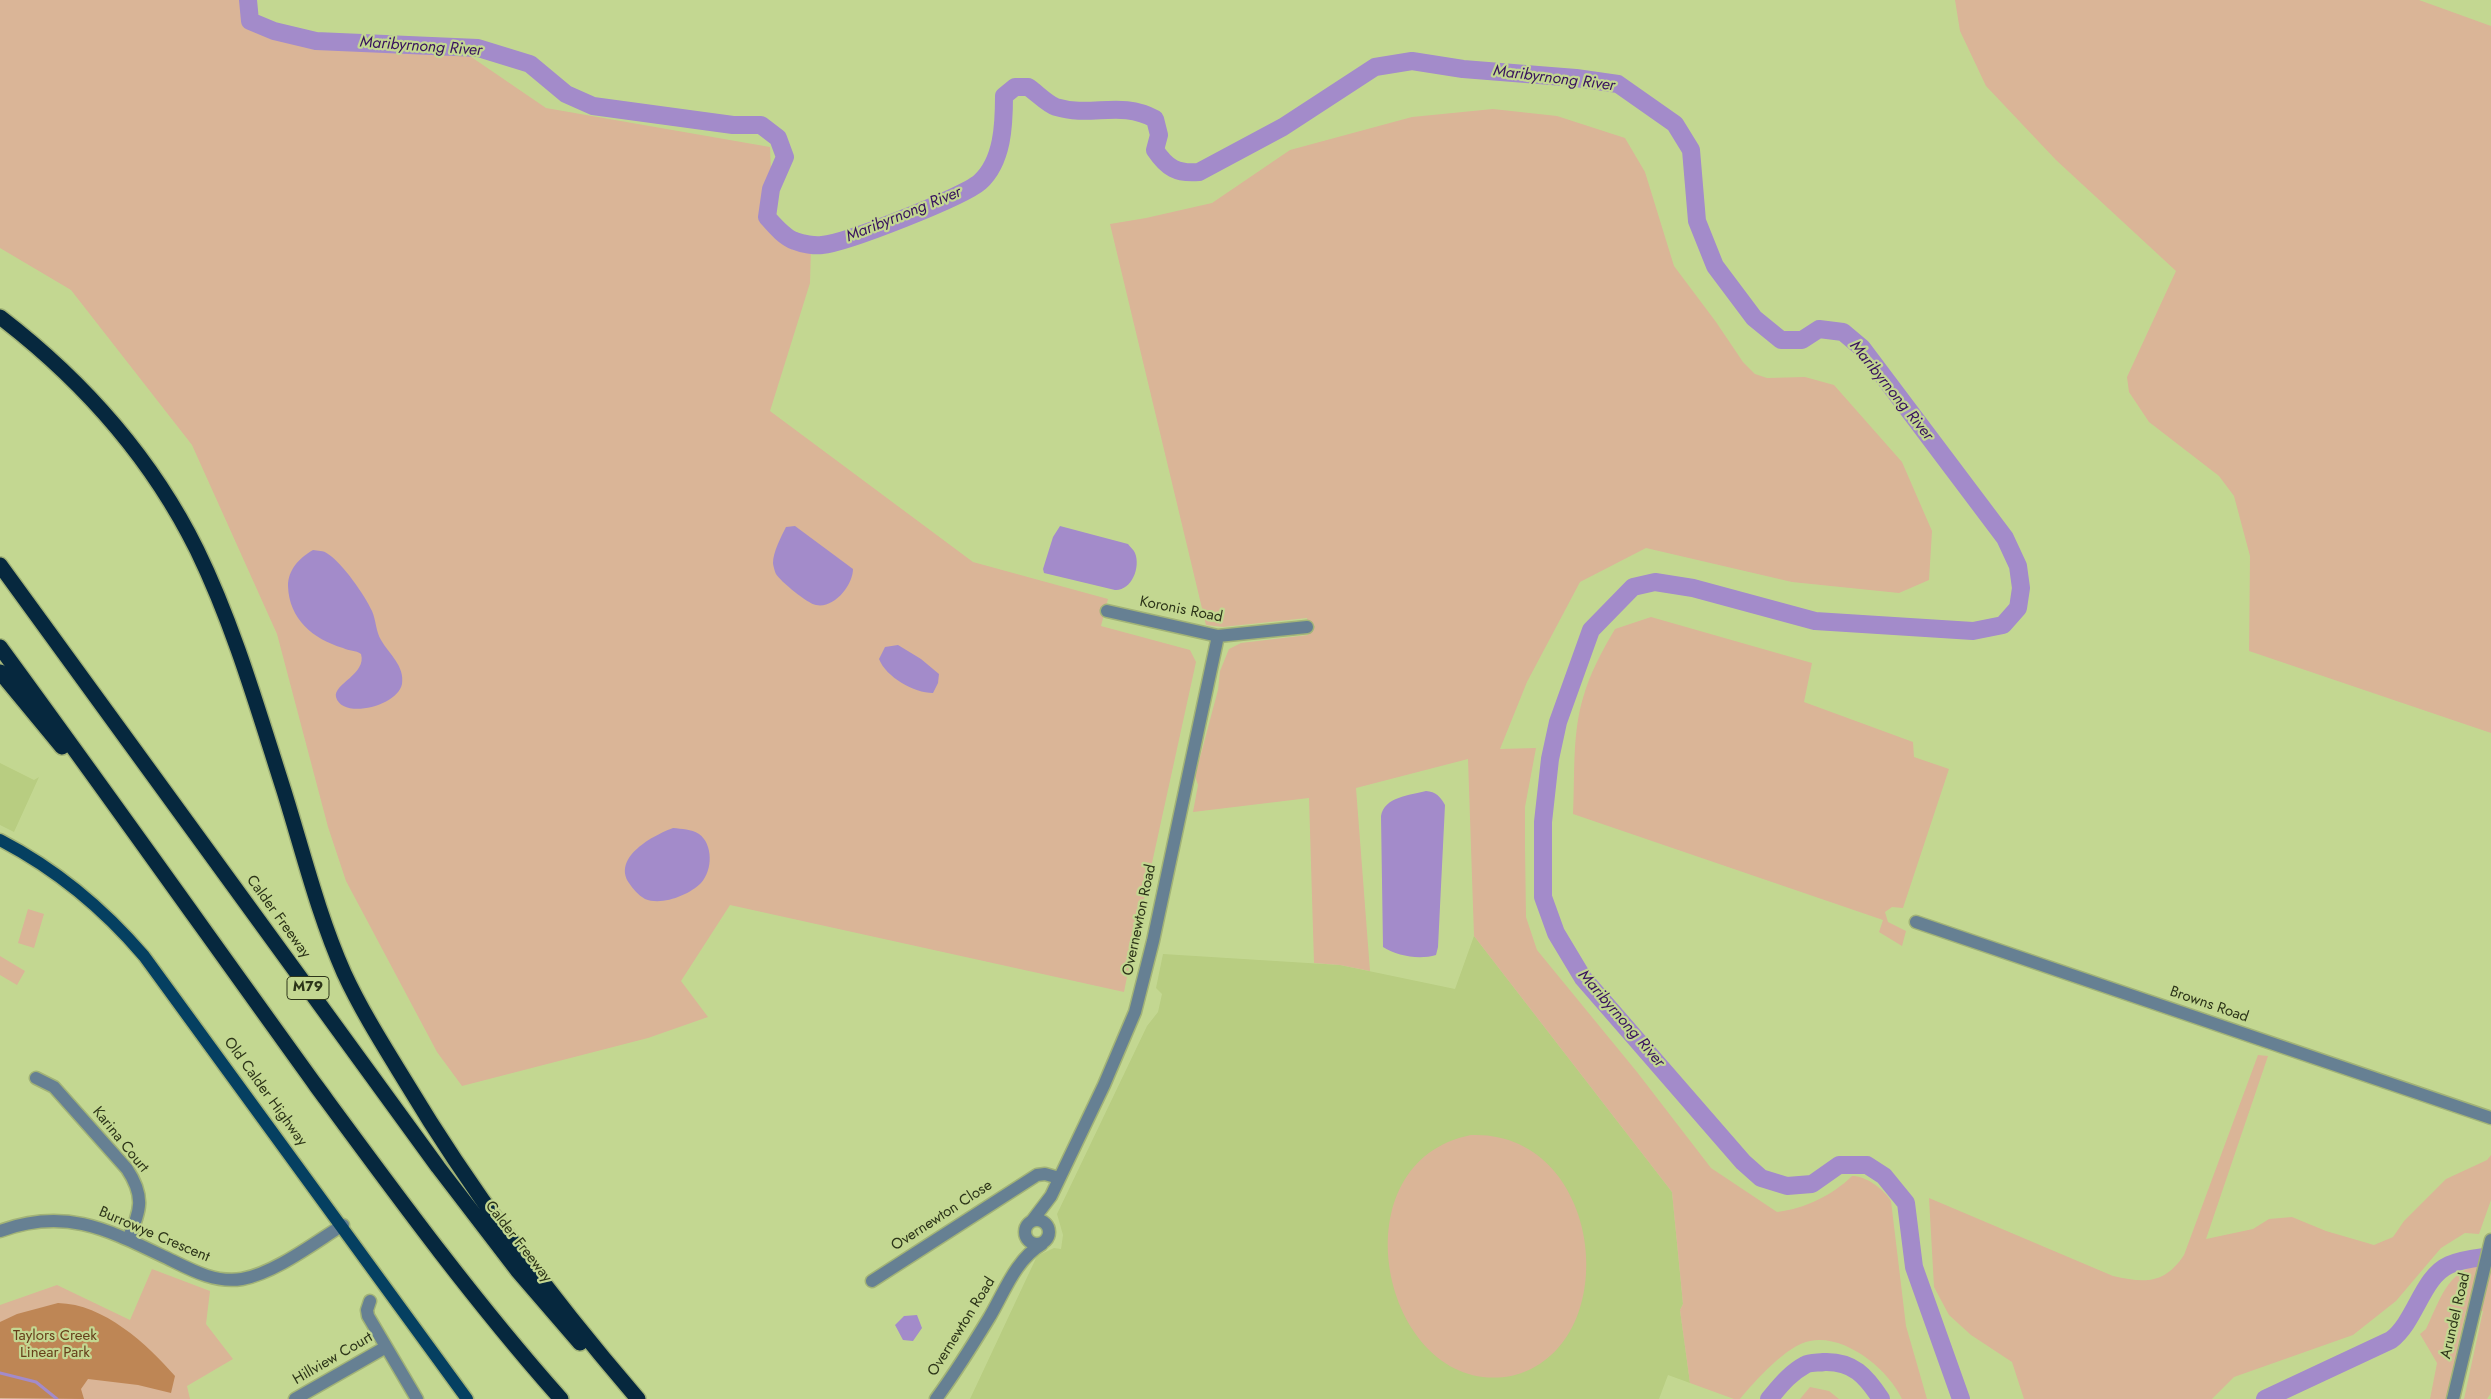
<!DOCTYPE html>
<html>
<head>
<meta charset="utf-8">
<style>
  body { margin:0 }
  canvas { display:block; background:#c3d791 }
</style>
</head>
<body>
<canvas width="2491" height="1399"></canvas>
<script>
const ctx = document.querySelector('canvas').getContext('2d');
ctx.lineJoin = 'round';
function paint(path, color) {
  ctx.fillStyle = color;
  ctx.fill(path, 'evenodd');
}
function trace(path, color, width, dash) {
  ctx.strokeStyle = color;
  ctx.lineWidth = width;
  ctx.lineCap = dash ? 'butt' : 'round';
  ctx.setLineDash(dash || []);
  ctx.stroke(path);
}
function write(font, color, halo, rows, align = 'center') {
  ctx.font = font + ' Jost,sans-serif';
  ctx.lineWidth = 4.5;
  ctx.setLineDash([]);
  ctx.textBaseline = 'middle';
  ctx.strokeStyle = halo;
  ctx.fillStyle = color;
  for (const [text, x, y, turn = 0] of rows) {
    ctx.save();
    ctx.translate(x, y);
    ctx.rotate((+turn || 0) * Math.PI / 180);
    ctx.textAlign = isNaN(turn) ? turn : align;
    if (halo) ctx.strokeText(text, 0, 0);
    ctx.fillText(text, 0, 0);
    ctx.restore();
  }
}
const built = new Path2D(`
  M0,763L34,780L39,777L14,832L0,825Z
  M1474,936L1672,1192L1683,1304L1680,1310L1690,1383L1668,1375L1659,1399H970L1037,1256L1054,1248L1061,1249L1063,1235L1057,1214L1147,1026L1158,1012L1162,994L1156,988L1163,954L1340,965L1455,989Z`);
const green = new Path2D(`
  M0,0H243L268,35L464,52L546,108L770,147L774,233L799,250L811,247L810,283L770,411L973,562L1108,599L1101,626L1190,650L1196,662L1136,936H1131L1129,947L1132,952L1124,992L730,905L681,981L708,1017L648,1038L462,1086L437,1052L346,881L328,827L277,634L192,445L71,290L0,248Z
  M1955,0H2419L2491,26V733L2249,651L2250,556L2234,496L2219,476L2149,422L2129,392L2127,377L2176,271L2056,160L1986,86L1960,31Z
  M1493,109L1557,116L1625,138L1645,172L1674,266L1716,322L1743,362L1755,374L1767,378L1805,377L1834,385L1902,462L1932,531L1929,580L1899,593L1792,582L1646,548L1580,582L1527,682L1500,749L1536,748L1525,807V846L1526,917L1537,950L1637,1072L1711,1168L1777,1212C1804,1209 1833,1195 1852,1176C1865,1175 1885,1190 1891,1201L1906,1326L1927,1399H1902C1888,1369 1845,1334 1810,1341C1788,1344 1754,1382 1740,1399H1734L1690,1383L1680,1310L1683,1304L1672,1192L1474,936L1468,759L1356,788L1370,971L1340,965L1314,963L1309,798L1193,812L1198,785L1195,776L1218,690L1220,671L1229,649L1241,643L1308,635L1307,618L1223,627L1206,625L1110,224L1146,218L1212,203L1290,150L1412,117Z
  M1651,617L1812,663L1804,702L1913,742L1914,757L1949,769L1903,908L1892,907L1885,912L1888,922L1906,931L1902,946L1879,932L1883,920L1573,814C1575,777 1572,734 1583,698C1590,673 1602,651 1615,629Z
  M28,909L44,914L34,948L18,943Z
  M0,956L25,971L17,985L0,975Z
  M2258,1055L2268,1056L2206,1239L2253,1229L2269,1219L2292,1217L2326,1231L2374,1245L2393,1237L2404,1221L2446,1179L2487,1160L2491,1155V1200L2479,1234L2465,1233L2441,1248L2396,1301L2353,1335L2234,1377L2212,1399H2024L2012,1362L1971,1335L1949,1315L1934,1287L1929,1198L2113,1276C2144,1283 2164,1285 2184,1255Z
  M1471,1135C1606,1130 1627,1350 1511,1376C1384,1399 1331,1163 1471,1135Z
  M2491,1262V1393L2487,1399H2464L2483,1311H2466L2446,1399H2430L2437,1363L2420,1334L2426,1329C2443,1293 2448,1268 2491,1262Z
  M152,1269L210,1291L206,1324L233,1359L187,1386L190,1399H0V1305L57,1285L130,1320Z
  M1810,1387L1829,1391L1839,1399H1800Z`);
const forest = new Path2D(`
  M58,1303C104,1304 147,1344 175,1376L171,1393L138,1385L88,1379L81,1389L84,1399L0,1398V1322L17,1314Z`);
const water = new Path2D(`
  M795,526L853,569C853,585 834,609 816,605C808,604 780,581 776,574C775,572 773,565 773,563C773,552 781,537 786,527Z
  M1060,526L1128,544C1130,547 1134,550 1135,553C1141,568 1131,591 1115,590L1044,573L1043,569L1053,537Z
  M313,550C318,551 323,550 328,554C343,564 364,594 372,611C376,620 376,632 381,640C389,654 405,666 402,684C398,706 342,720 336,697C333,684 367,674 361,654C356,650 349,651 343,648C313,639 289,619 288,586C288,570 299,558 313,550Z
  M898,645L921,659L939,674L938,683L933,693C914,693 886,677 879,659L885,647Z
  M1426,791C1436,792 1440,796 1445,805L1438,947L1436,955C1419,960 1397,956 1383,947L1381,816C1384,797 1410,795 1426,791Z
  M673,828C682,829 691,829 699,834C713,844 713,870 701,883C689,895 662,906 645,899C638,895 633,889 629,883C612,857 654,835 673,828Z
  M917,1315L922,1328L913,1341L903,1340L895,1325L904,1316Z`);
const stream = new Path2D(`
  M0,1373L36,1382L57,1399`);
const river = new Path2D(`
  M248,0L250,21L274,31L316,41L478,48L530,64L566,94L593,106L733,125H761L778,138L785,157L771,189L767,217C775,226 784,237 795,241C802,244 815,246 822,245C846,243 963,197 980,182C1003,161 1004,124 1004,96L1015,87H1028C1036,92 1047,104 1056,107C1092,118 1120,100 1155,119L1159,135L1155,150C1167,168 1177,174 1199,172L1283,127L1375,67L1412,61L1463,69L1576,78L1618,84L1675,124L1691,150L1697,221L1715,266L1754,318L1781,340H1802L1819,329L1843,332L1862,348L2005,538L2018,566L2021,588L2018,608L2003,625L1973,631L1815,621L1693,588L1655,582L1633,587L1591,630L1558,722L1550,759L1543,822V897L1556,933L1583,978L1743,1162L1761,1178L1787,1186L1812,1184L1839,1165H1867L1884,1176L1906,1203L1914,1267L1961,1399
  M1769,1399C1780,1386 1790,1373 1805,1365C1810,1362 1818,1363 1824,1362C1853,1361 1866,1376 1881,1399
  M2265,1399L2391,1340C2416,1321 2422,1277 2449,1265C2462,1259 2478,1258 2491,1256`);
const minor = new Path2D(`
  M1107,611L1218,636L1307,627
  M1916,922L2491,1118
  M36,1078L54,1087L127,1169C145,1196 141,1211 128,1239
  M1025 1232a12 12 0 1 1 24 0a12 12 0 1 1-24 0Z
  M1032,1221L1051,1196L1104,1085L1135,1012L1153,941L1218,636
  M0,1231C69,1206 112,1232 173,1261C195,1272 217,1283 242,1279C275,1273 314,1243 343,1225
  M872,1281L1037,1175L1045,1174L1059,1178
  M370,1301L367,1310L368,1316L417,1399
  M295,1399L386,1347
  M936,1399C955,1373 972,1346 989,1318C1004,1293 1015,1260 1042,1244
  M2453,1399L2491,1240`);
const major = new Path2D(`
  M0,840C56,869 103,908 144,956L467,1399`);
const highway = new Path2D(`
  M0,317C82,380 151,457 197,550C234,626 258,710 284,791C303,852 318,914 344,973C362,1012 385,1048 407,1084C474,1196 553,1300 638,1399
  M0,565L438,1167L517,1270L580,1343
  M0,647C107,793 211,940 317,1087C395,1193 473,1300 561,1399
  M0,672L62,747`);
const shields = [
  [308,988,42]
];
const shieldNames = [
  ["M79",308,988]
];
const streetNames = [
  ["Koronis Road",1181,610,11],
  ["Calder Freeway",278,917,54],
  ["Overnewton Road",1140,920,-78],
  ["Browns Road",2209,1005,19],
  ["Old Calder Highway",265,1092,54],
  ["Karina Court",120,1140,51],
  ["Overnewton Close",942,1216,-33],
  ["Burrowye Crescent",154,1235,23],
  ["Calder Freeway",518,1242,52],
  ["Arundel Road",2456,1316,-77],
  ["Overnewton Road",962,1327,-58],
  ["Hillview Court",333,1359,-30]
];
const parkNames = [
  ["Taylors Creek",55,1336],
  ["Linear Park",55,1353]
];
const waterNames = [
  ["Maribyrnong River",421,47,4],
  ["Maribyrnong River",1554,79,7],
  ["Maribyrnong River",904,215,-22],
  ["Maribyrnong River",1891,391,51],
  ["Maribyrnong River",1621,1019,49]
];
paint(built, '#b8cd81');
paint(green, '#dab597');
paint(forest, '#be8655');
paint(water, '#a38bca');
trace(stream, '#a38bca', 3);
trace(river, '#a38bca', 18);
trace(minor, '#a2b377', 15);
trace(major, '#a2b377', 15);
trace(highway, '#a2b377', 18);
trace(minor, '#668093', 12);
trace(major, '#054061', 12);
trace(highway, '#06283e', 15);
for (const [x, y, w] of shields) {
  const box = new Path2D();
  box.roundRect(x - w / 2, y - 11.5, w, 23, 4);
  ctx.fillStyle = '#c3d791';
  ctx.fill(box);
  trace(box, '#2d3519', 1);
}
write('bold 14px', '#2d3519', null, shieldNames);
write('15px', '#2d3519', '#c3d791', streetNames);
write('15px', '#663f1a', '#c3d791', parkNames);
write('italic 16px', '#37125d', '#c3d791', waterNames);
</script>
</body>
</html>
